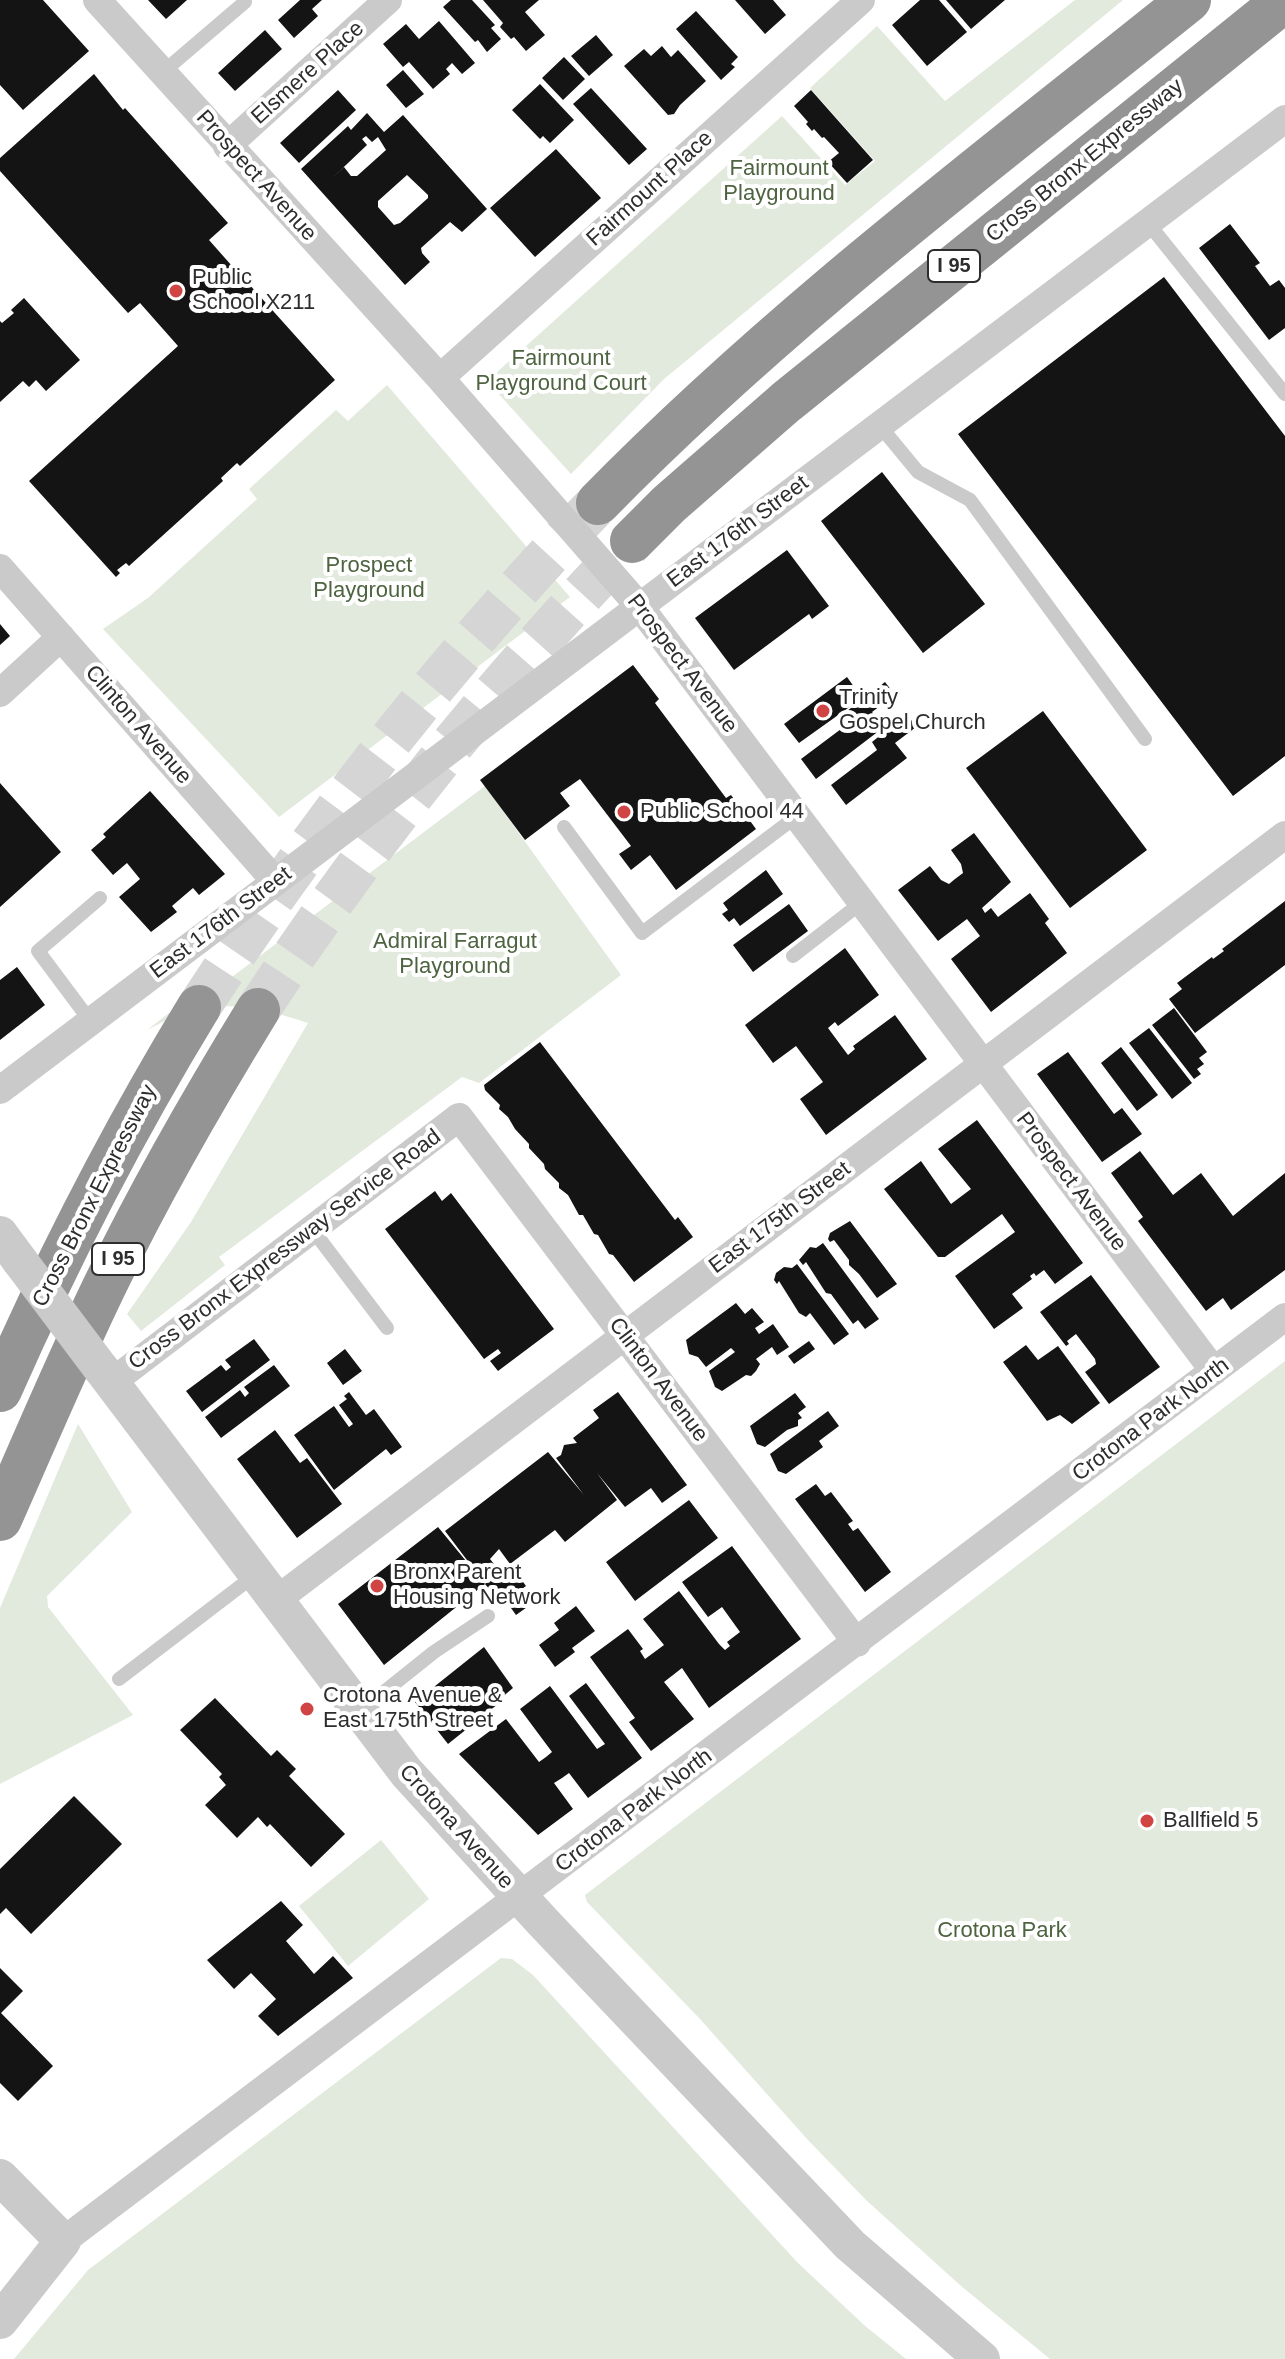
<!DOCTYPE html>
<html>
<head>
<meta charset="utf-8">
<style>
  body { margin:0 }
  canvas { display:block; background:#fff }
</style>
</head>
<body>
<canvas width="1285" height="2359"></canvas>
<script>
const ctx = document.querySelector('canvas').getContext('2d');
ctx.lineJoin = 'round';
function paint(path, color) {
  ctx.fillStyle = color;
  ctx.fill(path, 'evenodd');
}
function trace(path, color, width, dash) {
  ctx.strokeStyle = color;
  ctx.lineWidth = width;
  ctx.lineCap = dash ? 'butt' : 'round';
  ctx.setLineDash(dash || []);
  ctx.stroke(path);
}
function write(font, color, halo, rows, align = 'center') {
  ctx.font = font + ' Helvetica,sans-serif';
  ctx.lineWidth = 8;
  ctx.setLineDash([]);
  ctx.textBaseline = 'middle';
  ctx.strokeStyle = halo;
  ctx.fillStyle = color;
  for (const [text, x, y, turn = 0] of rows) {
    ctx.save();
    ctx.translate(x, y);
    ctx.rotate((+turn || 0) * Math.PI / 180);
    ctx.textAlign = isNaN(turn) ? turn : align;
    if (halo) ctx.strokeText(text, 0, 0);
    ctx.fillText(text, 0, 0);
    ctx.restore();
  }
}
const green = new Path2D(`
  M1075,0H1123L664,379L571,474L487,381L782,116L845,185L875,161L810,88L877,26L945,101Z
  M387,385L570,597L279,817L103,629L148,598L257,499L249,489L336,410L348,421Z
  M485,786L621,975L479,1083L462,1077L219,1257L225,1265L141,1331L127,1314L191,1222L308,1023C244,1002 208,997 147,1030L221,973L228,980Z
  M1285,1361V2359H1050L961,2286L866,2200L808,2140L700,2019L587,1902L585,1895Z
  M78,1424L132,1512L47,1596L48,1607L133,1715L0,1784V1608Z
  M381,1840L429,1899L348,1966L299,1906Z
  M501,1958L512,1959L533,1975L798,2263L864,2325L906,2359H14L88,2270Z`);
const building = new Path2D(`
  M0,0H43L89,51L23,110L0,85Z
  M148,0H187L166,19Z
  M300,0H322L312,9L318,16L294,38L278,20Z
  M451,0H472L495,25L491,28L501,39L487,52L478,40L475,42L443,7Z
  M483,0H539L525,12L545,35L526,51L514,37L511,39L500,27L503,23Z
  M735,0H773L786,15L765,34Z
  M920,0H939L967,32L927,66L892,25Z
  M946,0H1005L971,29Z
  M696,11L738,57L731,64L735,67L721,80L676,29Z
  M439,21L475,63L462,74L452,63L446,69L450,74L433,89L409,62L403,67L383,44L406,24L419,39Z
  M265,30L282,49L235,91L218,73Z
  M596,35L613,55L589,76L571,56Z
  M662,46L671,57L678,50L706,81L680,105L674,114L668,115L624,66L644,49L651,56Z
  M564,57L585,79L563,100L542,78Z
  M403,70L424,94L406,108L386,85Z
  M94,74L123,110L125,108L228,223L209,240L232,266L228,269L244,287L248,283L335,380L240,466L237,463L221,478L223,481L129,566L126,563L117,570L120,573L116,577L29,481L178,346L140,303L128,313L0,171V158Z
  M540,84L574,120L550,143L543,136L540,139L512,110Z
  M591,88L647,149L629,165L573,104Z
  M338,90L356,110L299,163L280,143Z
  M811,90L873,160L847,183L828,162L839,153L824,137L822,138L814,129L812,131L806,124L808,122L794,106Z
  M367,113L384,132L403,115L487,209L462,232L450,222L421,248L422,253L430,262L405,285L301,169L348,126L351,130ZM366,136L372,142L378,137L386,150L357,176H351L344,167L327,183L367,145L362,139ZM407,175L428,195V198L400,223L394,225L378,207V201Z
  M556,149L601,198L535,257L490,208Z
  M1230,224L1260,263L1255,266L1270,286L1279,280L1285,288V328L1269,340L1199,248Z
  M1164,277L1285,436V756L1233,796L958,434Z
  M24,298L80,360L46,391L36,380L29,387L23,381L0,402V321L2,323L14,313L11,310Z
  M882,472L985,604L923,653L821,521Z
  M787,550L829,606L812,619L809,614L734,670L695,618Z
  M0,624L10,636L0,645Z
  M633,665L659,699L655,703L726,798L731,795L756,829L676,890L650,855L631,870L619,854L631,846L580,779L560,793L570,806L525,840L480,780Z
  M847,677L862,698L799,743L784,724Z
  M885,682L895,695L872,712L884,727L816,779L801,759L853,720L847,711Z
  M1043,711L1147,850L1070,908L966,768Z
  M907,714L916,727L895,743L907,758L846,805L831,785L877,750L872,742Z
  M0,783L61,852L0,907Z
  M150,791L225,874L199,895L193,888L172,906L177,912L151,932L119,897L140,879L127,863L113,875L91,850L106,837L103,834Z
  M974,833L1011,882L982,908L985,913L991,908L998,917L1030,893L1049,919L1045,923L1067,953L991,1012L951,959L980,936L967,919L938,941L898,890L930,866L941,880L949,884L955,879L963,873L961,864L951,850Z
  M766,870L783,894L740,926L734,918L729,922L722,914L728,910L723,903Z
  M1285,901V965L1195,1033L1169,999L1182,989L1177,983L1212,957L1213,959L1224,951L1222,949Z
  M789,904L808,931L753,972L733,945Z
  M845,948L879,995L838,1026L835,1022L828,1028L848,1055L855,1049L853,1046L895,1015L927,1059L826,1135L800,1099L823,1082L796,1046L773,1063L745,1025Z
  M17,967L45,1005L0,1040V980Z
  M1174,1008L1207,1052L1199,1058L1204,1064L1197,1069L1201,1074L1194,1079L1152,1025Z
  M1149,1028L1192,1083L1172,1099L1129,1043Z
  M540,1042L675,1220L678,1217L693,1237L634,1282L613,1255L609,1254L598,1235L594,1234L583,1215H579L568,1195L559,1188V1183L545,1169L544,1164L529,1148V1144L515,1129L508,1117L499,1109L500,1105L485,1090L484,1085Z
  M1121,1047L1158,1095L1137,1111L1101,1063Z
  M1068,1052L1114,1114L1122,1108L1142,1134L1102,1162L1037,1074Z
  M977,1120L1083,1263L1055,1284L1044,1270L1036,1276L1034,1273L1030,1276L1032,1279L1012,1294L1023,1308L994,1329L955,1276L1015,1232L1002,1214L945,1257H938L884,1189L921,1161L951,1204L971,1189L938,1149Z
  M1140,1151L1173,1195L1201,1173L1233,1216L1285,1173V1270L1231,1310L1223,1298L1206,1311L1138,1221L1143,1217L1111,1173Z
  M435,1191L442,1201L451,1193L554,1329L498,1371L490,1361L501,1353L498,1349L484,1359L385,1229Z
  M850,1221L897,1284L877,1298L859,1274L849,1265V1260L834,1240L830,1242L828,1239L830,1233Z
  M823,1243L879,1319L865,1329L858,1320L853,1324L831,1294L826,1293L806,1262L803,1265L799,1260L810,1247L816,1248Z
  M797,1264L849,1334L834,1345L810,1313L806,1317L799,1313L779,1281L777,1284L774,1280L776,1273L784,1267L792,1268Z
  M1091,1275L1160,1367L1109,1404L1085,1372L1096,1364L1095,1359L1076,1334L1067,1341L1069,1344L1066,1346L1040,1312Z
  M736,1303L745,1314L752,1308L764,1322L755,1328L759,1334L773,1324L789,1347L777,1355L772,1347L756,1359L760,1364L756,1371L751,1376L746,1375L722,1391L715,1387L709,1371L735,1352L731,1348L706,1367L698,1357L689,1354L686,1340Z
  M254,1339L270,1360L202,1412L186,1391L221,1365L226,1371L231,1367L225,1360Z
  M809,1341L815,1349L794,1364L788,1356Z
  M1026,1345L1038,1360L1058,1346L1100,1403L1072,1424L1060,1415L1047,1421L1003,1362Z
  M345,1349L362,1371L343,1385L327,1363Z
  M274,1365L290,1386L221,1438L205,1417L240,1390L245,1397L249,1393L244,1387Z
  M349,1392L366,1415L374,1409L402,1447L391,1455L386,1449L334,1490L294,1435L334,1406L349,1427L353,1424L339,1405L347,1399L344,1396Z
  M618,1392L687,1485L662,1503L651,1488L625,1507L597,1473L617,1500L565,1542L555,1530L510,1564L526,1586L519,1591L530,1605L516,1615L506,1601L500,1605L485,1584L489,1580L490,1574L483,1566L478,1565L473,1568L445,1531L548,1452L584,1495L556,1458L561,1455L564,1445L577,1443L573,1438L599,1418L593,1410ZM499,1549L510,1564L504,1569H498L490,1559Z
  M795,1393L806,1407L798,1413L802,1418L798,1420V1426L787,1430L765,1447L757,1444L750,1426Z
  M828,1411L839,1426L819,1441L823,1447L786,1474L778,1471L770,1454Z
  M275,1430L300,1463L307,1458L342,1504L297,1538L237,1459Z
  M816,1484L825,1496L831,1492L853,1521L848,1524L853,1531L858,1528L891,1572L865,1592L795,1499Z
  M689,1500L718,1538L635,1601L606,1562Z
  M438,1527L485,1584L384,1665L338,1604Z
  M732,1546L801,1639L709,1708L682,1668L664,1682L694,1719L651,1751L629,1722L635,1718L590,1657L628,1629L643,1649L640,1651L645,1659L664,1645L643,1619L679,1591L719,1644L725,1650L730,1646L727,1642L740,1632L722,1607L708,1617L682,1582Z
  M576,1606L595,1631L572,1648L575,1652L555,1667L539,1645L559,1630L554,1623Z
  M484,1647L513,1688L501,1698L503,1700L448,1744L415,1702Z
  M586,1683L642,1758L588,1798L569,1773L562,1778L554,1783L573,1809L538,1835L459,1754L506,1719L539,1762L546,1757L552,1752L520,1709L550,1686L597,1749L605,1744L569,1696Z
  M215,1698L271,1756L277,1750L296,1769L289,1776L345,1834L311,1867L270,1824L267,1827L258,1817L237,1838L205,1805L226,1785L219,1777L222,1774L180,1730Z
  M74,1796L122,1844L31,1934L6,1908L0,1914V1869Z
  M281,1901L303,1925L286,1941L314,1974L333,1956L353,1978L278,2036L258,2016L276,1999L251,1973L234,1989L207,1960Z
  M0,1968L23,1991L1,2013L53,2066L18,2101L0,2083Z`);
const motorwayTunnel = new Path2D(`
  M199,1007C316,827 449,657 598,503
  M258,1010C367,842 494,686 632,541`);
const service = new Path2D(`
  M163,72L245,2
  M1148,223L1285,394
  M880,426L918,472L970,500L1145,739
  M564,827L642,933L797,816
  M793,956L861,903
  M91,1022L38,951L100,898
  M312,1229L387,1328
  M119,1679L255,1575
  M359,1712L434,1652L488,1616`);
const minor = new Path2D(`
  M97,0L440,378L640,607L1214,1371
  M227,146L388,0
  M440,378L861,0
  M0,568L276,882
  M0,693L61,637
  M0,1090L1285,119
  M112,1382L459,1117L857,1643
  M275,1601L1285,835
  M63,2241L1285,1317`);
const tertiary = new Path2D(`
  M0,1234L20,1261
  M102,1370L406,1772L542,1921L850,2245L982,2359
  M0,2177L63,2241L0,2321`);
const motorway = new Path2D(`
  M598,503C779,318 987,162 1189,0
  M632,541L669,504L786,402L1285,0
  M0,1390C58,1258 124,1130 199,1007
  M0,1519C35,1440 69,1359 107,1281C152,1188 204,1098 258,1010`);
const tertiaryBridge = new Path2D(`
  M20,1261L102,1370`);
const markers = [
  [176,291,8,"#d04443"],
  [823,711,8,"#d04443"],
  [624,812,8,"#d04443"],
  [377,1586,8,"#d04443"],
  [307,1709,8,"#d04443"],
  [1147,1821,8,"#d04443"]
];
const shields = [
  [954,266,52],
  [118,1259,52]
];
const shieldNames = [
  ["I 95",954,266],
  ["I 95",118,1259]
];
const streetNames = [
  ["Elsmere Place",308,73,-42],
  ["Cross Bronx Expressway",1085,161,-39],
  ["Prospect Avenue",256,176,48],
  ["Fairmount Place",650,189,-42],
  ["East 176th Street",738,532,-37],
  ["Prospect Avenue",682,664,53],
  ["Clinton Avenue",138,725,49],
  ["East 176th Street",221,923,-37],
  ["Prospect Avenue",1071,1182,53],
  ["Cross Bronx Expressway",95,1196,-63],
  ["East 175th Street",780,1218,-37],
  ["Cross Bronx Expressway Service Road",285,1250,-37],
  ["Clinton Avenue",658,1380,53],
  ["Crotona Park North",1151,1420,-37],
  ["Crotona Park North",634,1811,-37],
  ["Crotona Avenue",456,1827,48]
];
const parkNames = [
  ["Fairmount",779,169],
  ["Playground",779,194],
  ["Fairmount",561,359],
  ["Playground Court",561,384],
  ["Prospect",369,566],
  ["Playground",369,591],
  ["Admiral Farragut",455,942],
  ["Playground",455,967],
  ["Crotona Park",1002,1931]
];
const poiNames = [
  ["Public",192,278],
  ["School X211",192,303],
  ["Trinity",839,698],
  ["Gospel Church",839,723],
  ["Public School 44",640,812],
  ["Bronx Parent",393,1573],
  ["Housing Network",393,1598],
  ["Crotona Avenue &",323,1696],
  ["East 175th Street",323,1721],
  ["Ballfield 5",1163,1821]
];
paint(green, '#e2e9dd');
paint(building, '#141414');
trace(motorwayTunnel, '#d5d5d5', 44, [44, 22]);
trace(service, '#cacaca', 14);
trace(minor, '#cacaca', 28);
trace(tertiary, '#cacaca', 36);
trace(motorway, '#949494', 44);
trace(tertiaryBridge, '#cacaca', 36);
for (const [x, y, r, color] of markers) {
  const dot = new Path2D();
  dot.arc(x, y, r, 0, 2 * Math.PI);
  ctx.fillStyle = color;
  ctx.fill(dot);
  trace(dot, '#fff', 3);
}
for (const [x, y, w] of shields) {
  const box = new Path2D();
  box.roundRect(x - w / 2, y - 16, w, 32, 6);
  ctx.fillStyle = '#fff';
  ctx.fill(box);
  trace(box, '#2d2d2d', 2);
}
write('bold 20px', '#2d2d2d', null, shieldNames);
write('22px', '#2d2d2d', '#fff', streetNames);
write('22px', '#4e6440', '#fff', parkNames);
write('22px', '#2d2d2d', '#fff', poiNames, 'left');
</script>
</body>
</html>
